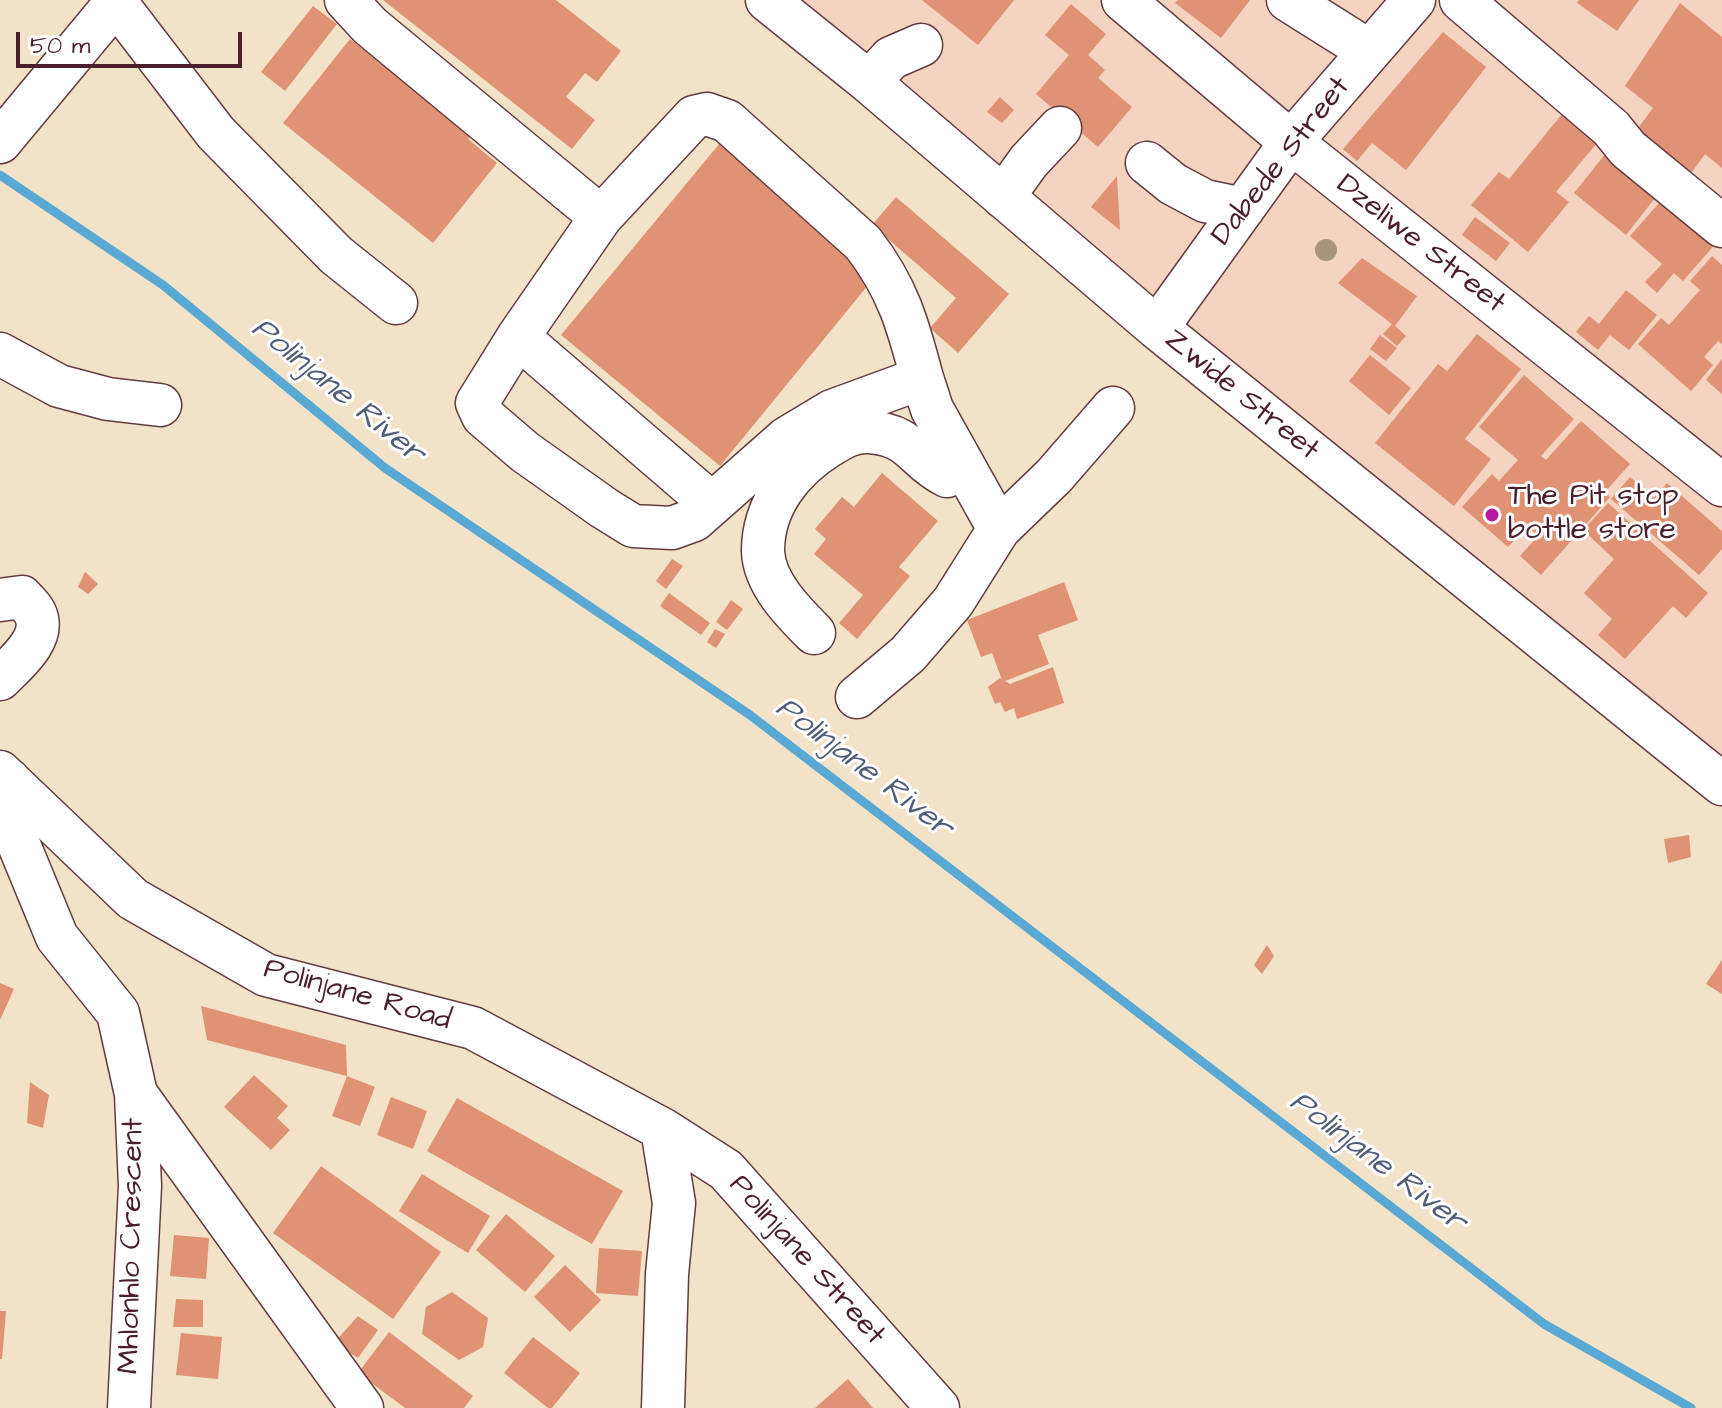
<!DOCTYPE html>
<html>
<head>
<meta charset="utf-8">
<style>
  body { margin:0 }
  #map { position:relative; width:1722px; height:1408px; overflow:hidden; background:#f2e2c7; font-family:"Architects Daughter",sans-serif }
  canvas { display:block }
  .scale { position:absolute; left:16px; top:32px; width:226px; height:36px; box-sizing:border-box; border:4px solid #4a1f2b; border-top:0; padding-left:10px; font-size:24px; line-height:28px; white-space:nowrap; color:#4a1f2b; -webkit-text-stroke:6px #fff; paint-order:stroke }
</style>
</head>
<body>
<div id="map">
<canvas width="1722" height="1408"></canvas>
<div class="scale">50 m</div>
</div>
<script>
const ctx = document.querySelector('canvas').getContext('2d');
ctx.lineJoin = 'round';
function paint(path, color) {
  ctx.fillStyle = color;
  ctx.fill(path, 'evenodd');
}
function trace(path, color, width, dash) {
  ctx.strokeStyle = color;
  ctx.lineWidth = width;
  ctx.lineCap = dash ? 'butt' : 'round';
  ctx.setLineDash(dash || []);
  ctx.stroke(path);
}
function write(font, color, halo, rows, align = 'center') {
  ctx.font = font + ' "Architects Daughter",sans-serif';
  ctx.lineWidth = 6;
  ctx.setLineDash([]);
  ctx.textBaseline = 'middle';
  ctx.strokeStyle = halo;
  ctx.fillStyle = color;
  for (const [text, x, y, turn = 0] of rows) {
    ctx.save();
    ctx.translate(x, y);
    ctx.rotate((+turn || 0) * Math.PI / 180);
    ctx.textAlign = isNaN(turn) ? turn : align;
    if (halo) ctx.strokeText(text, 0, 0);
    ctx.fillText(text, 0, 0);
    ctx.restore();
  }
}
const built = new Path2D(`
  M767,0H1722V804L1157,328Z`);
const stream = new Path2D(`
  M0,175L163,285L385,468L750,715L1544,1324L1691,1408`);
const building = new Path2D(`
  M383,0H556L621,51L597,82L585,73L566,97L595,120L572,149Z
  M922,0H1014L978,45Z
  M1178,0H1250L1221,38L1175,3Z
  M1579,0H1639L1617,31L1577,3Z
  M1680,3L1722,37V168L1705,154L1681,187L1625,146L1653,108L1625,86Z
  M1071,4L1106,34L1088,55L1105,70L1098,78L1132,107L1098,147L1036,94L1069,55L1045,35Z
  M313,6L337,24L285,91L261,72Z
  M1443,32L1486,67L1406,170L1372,143L1357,161L1343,149Z
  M350,39L471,135L468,139L497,163L433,243L283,123Z
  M1000,97L1014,110L1002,123L987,112Z
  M1567,108L1602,137L1556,192L1569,202L1528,252L1471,205L1499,172L1509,179Z
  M720,143L878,273L720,466L561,335Z
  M1607,152L1659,193L1626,235L1574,193Z
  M1117,176L1120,230L1091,207Z
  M1666,195L1718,241L1683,281L1674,273L1657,293L1645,282L1662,264L1630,236Z
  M896,197L1009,294L958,353L930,328L956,298L872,225Z
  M1475,217L1510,243L1496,261L1462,235Z
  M1712,256L1722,265V344L1718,341L1704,357L1713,365L1691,391L1638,344L1661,318L1669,325L1700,290L1690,281Z
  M1362,258L1417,296L1395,326L1406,336L1397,346L1383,334L1392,324L1338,283Z
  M1626,290L1657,315L1629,350L1610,335L1598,350L1576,332L1589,316L1599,324Z
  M1477,334L1521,369L1465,439L1491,459L1454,506L1375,443L1438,364L1447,371Z
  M1380,335L1397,348L1386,361L1370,349Z
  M1370,355L1411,388L1389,415L1349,381Z
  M1722,359V394L1706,380Z
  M1524,375L1574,419L1541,456L1546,460L1581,421L1630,464L1605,492L1610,497L1541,575L1520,556L1538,536L1527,527L1508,547L1462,507L1492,474L1499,481L1518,460L1479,427Z
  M882,473L938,521L899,567L910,576L857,639L839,623L863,595L814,554L826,539L815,529L842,497L854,507Z
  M1630,477L1654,498L1667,483L1722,531V549L1699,575L1611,499Z
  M1608,503L1708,593L1686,618L1673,606L1625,659L1598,635L1612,619L1584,593L1614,559L1583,530Z
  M672,559L683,566L666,589L656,581Z
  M85,572L98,584L88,594L78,587Z
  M1064,582L1078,620L1038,635L1049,664L1005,681L1010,684L1053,667L1064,703L1017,719L1014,708L1005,712L1000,702L995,704L988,687L1000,678L1002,680L992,653L981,657L967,620Z
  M669,593L710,623L701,635L660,606Z
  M731,600L743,609L727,630L716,622Z
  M715,629L725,634L716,648L707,642Z
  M1689,835L1691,857L1668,863L1664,839Z
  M1267,945L1274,956L1262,974L1254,965Z
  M1722,960V994L1706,984Z
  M0,983L14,989L0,1020Z
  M201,1006L346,1045L347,1076L207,1040Z
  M254,1075L288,1106L277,1118L290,1130L271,1150L224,1107Z
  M347,1076L375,1087L360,1126L332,1116Z
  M30,1082L49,1095L43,1128L27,1123Z
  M391,1097L427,1111L413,1149L377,1135Z
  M457,1098L623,1191L592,1244L427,1151Z
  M321,1166L441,1252L393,1319L273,1233Z
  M422,1174L490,1216L468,1253L399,1211Z
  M506,1214L555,1256L525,1292L476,1250Z
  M174,1235L209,1238L206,1279L170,1276Z
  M599,1248L642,1251L638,1296L596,1293Z
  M565,1265L601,1300L570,1332L534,1297Z
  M452,1292L488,1318L483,1347L459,1360L422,1334L426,1307Z
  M176,1299L203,1300V1327H173Z
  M0,1311H6L2,1359H0Z
  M358,1316L378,1330L358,1358L334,1343Z
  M389,1332L473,1396L464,1408H405L358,1373Z
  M181,1333L222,1337L218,1379L176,1375Z
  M533,1337L580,1373L552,1408H548L504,1373Z
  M848,1379L873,1408H815Z`);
const minor = new Path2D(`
  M114,0L216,133L336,255L396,303
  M346,0L370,26L601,217
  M767,0L869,82L1157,328L1722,784
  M1123,0L1291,142L1722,485
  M1288,0L1369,51
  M1461,0L1611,128L1628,149L1722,226
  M869,82L891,58L921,45
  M0,142L118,0
  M1147,163L1173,184L1205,201L1243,209
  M1003,197L1029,161L1060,128
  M1157,328L1291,142L1414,0
  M518,337L712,504
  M0,354L59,386L108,399L160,405
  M922,378C908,325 898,288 863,243L727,121L707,114L694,117L601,217L518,337L477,403L483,416L525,452L604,508L633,526L672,528L694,520L787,438L832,411L922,378L932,409L999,529L1054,476L1113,408
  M0,600L22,597C26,602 32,607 35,613C47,638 16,663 0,679
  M814,633C793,612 764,583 763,551C763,505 792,469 829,446C842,438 853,431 869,432C913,435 914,460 947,476L965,469
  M857,697L908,654L953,602L999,529
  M0,772L133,899L266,975L473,1028L662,1129L726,1170L938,1408
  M9,780L10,823L57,937L118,1013L136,1094L140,1186L129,1408
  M136,1094L362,1408
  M662,1129L674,1203L667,1274L663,1408`);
const trees = [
  [1326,250]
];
const markers = [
  [1492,515,8,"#b5179e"]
];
const streetNames = [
  ["Dabede Street",1282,162,-52],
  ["Dzeliwe Street",1420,245,38],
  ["Zwide Street",1241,396,39],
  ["Polinjane Road",357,996,16],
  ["Mhlonhlo Crescent",133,1246,-89],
  ["Polinjane Street",806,1261,48]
];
const poiNames = [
  ["The Pit stop",1508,498],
  ["bottle store",1508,532]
];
const waterNames = [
  ["Polinjane River",337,392,39],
  ["Polinjane River",863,769,37],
  ["Polinjane River",1377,1163,37]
];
paint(built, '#f4d3c0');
trace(stream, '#59a9d4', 9);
paint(building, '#df9274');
trace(minor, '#633c42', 45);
trace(minor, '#fff', 42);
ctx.fillStyle = '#a8957e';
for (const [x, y] of trees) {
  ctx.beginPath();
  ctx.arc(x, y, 11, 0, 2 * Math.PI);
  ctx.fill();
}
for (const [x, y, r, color] of markers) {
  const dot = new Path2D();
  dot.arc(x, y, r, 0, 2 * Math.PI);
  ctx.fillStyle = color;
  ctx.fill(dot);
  trace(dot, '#fff', 3);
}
write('30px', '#4a1f2b', '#fff', streetNames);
write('30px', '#4a1f2b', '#fff', poiNames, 'left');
write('italic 32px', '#515d77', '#fff', waterNames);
</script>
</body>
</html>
